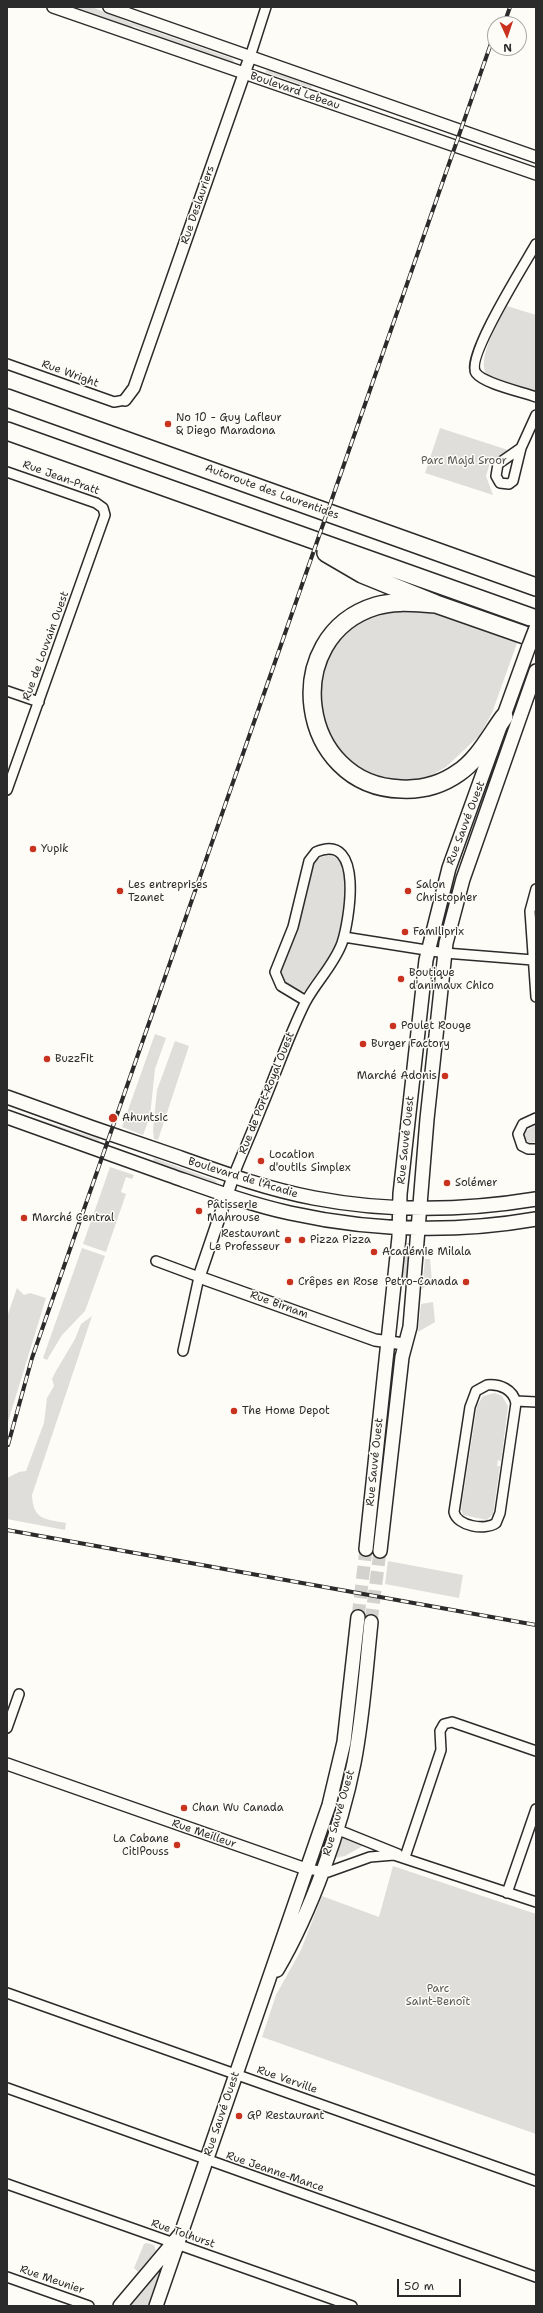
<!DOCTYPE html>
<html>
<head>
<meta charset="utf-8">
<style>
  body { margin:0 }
  #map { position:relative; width:543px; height:2313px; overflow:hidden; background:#fdfcf7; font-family:"Shantell Sans",sans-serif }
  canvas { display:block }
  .frame { position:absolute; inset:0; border:8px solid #2b2b2b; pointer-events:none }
  .north { position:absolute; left:487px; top:16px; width:40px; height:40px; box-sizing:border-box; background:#fdfcf7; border:1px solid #a9a8a5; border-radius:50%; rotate:177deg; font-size:11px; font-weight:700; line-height:16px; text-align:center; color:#2b2b2b }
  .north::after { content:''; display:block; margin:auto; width:14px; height:18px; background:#c8321e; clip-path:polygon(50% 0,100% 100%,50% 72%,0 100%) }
  .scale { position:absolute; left:397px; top:2279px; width:64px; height:18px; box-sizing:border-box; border:2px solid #2b2b2b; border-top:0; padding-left:5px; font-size:12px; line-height:14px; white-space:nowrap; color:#2b2b2b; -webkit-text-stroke:3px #fdfcf7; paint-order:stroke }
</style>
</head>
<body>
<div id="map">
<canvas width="543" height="2313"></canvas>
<div class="frame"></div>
<div class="north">N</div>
<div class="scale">50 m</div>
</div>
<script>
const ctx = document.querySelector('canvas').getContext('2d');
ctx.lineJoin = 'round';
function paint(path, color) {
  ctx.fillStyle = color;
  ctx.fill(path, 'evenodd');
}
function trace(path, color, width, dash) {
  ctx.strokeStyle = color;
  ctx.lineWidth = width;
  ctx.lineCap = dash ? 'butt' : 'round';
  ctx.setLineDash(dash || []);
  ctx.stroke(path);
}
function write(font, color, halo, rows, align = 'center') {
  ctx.font = font + ' "Shantell Sans",sans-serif';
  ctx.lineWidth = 3;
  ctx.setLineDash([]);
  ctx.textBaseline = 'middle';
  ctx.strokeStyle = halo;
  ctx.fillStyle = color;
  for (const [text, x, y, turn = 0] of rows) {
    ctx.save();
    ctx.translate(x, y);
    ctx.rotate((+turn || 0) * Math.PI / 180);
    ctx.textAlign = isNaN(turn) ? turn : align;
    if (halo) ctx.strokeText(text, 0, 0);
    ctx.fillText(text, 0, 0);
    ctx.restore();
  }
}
const green = new Path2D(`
  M69,7H92L131,23L132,21L157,32L231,58L234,61L232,63L154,36V34L133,26L131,29Z
  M267,70L312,86L311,88L265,72Z
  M507,306L536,315V393L488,377C474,361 499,322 507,306Z
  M440,428L508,450L490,463L486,476L493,495L425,473Z
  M401,607L425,610L518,640L492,713L480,735L446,767L430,776L412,780L389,781L349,767L317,721L320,667L344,630L369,614Z
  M330,855C335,857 341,860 344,866C350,881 342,930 336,945C331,957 315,983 305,991C294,994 279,982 280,970C281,957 292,944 297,931C304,911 303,873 318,858Z
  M155,1034L166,1038L155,1069L150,1116L143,1135L122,1127Z
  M175,1041L189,1046L158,1140L154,1139L153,1130L157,1090Z
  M25,1115L99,1139V1141Z
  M536,1125V1142L529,1143L524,1137V1132Z
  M154,1158L217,1181L216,1183L153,1161Z
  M110,1167L134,1175L132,1179L126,1177L121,1192L126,1194L106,1252L83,1244Z
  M405,1243H411L407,1285L401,1284Z
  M82,1248L105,1256L85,1311L62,1335L47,1360L43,1358Z
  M425,1259H430L432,1281L422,1289Z
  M17,1288L24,1295L30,1293L46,1298L7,1425V1317Z
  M433,1302L435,1322L418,1332L421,1304Z
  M92,1316L32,1495C33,1520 45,1519 66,1523L65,1530L7,1519V1478L19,1472L26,1471L44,1423L47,1398L54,1386L52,1379L56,1371L75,1339L81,1324Z
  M495,1393L502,1396L508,1406L501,1461L498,1460L497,1466H500L493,1514L487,1520L463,1515L461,1509L477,1406L483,1396Z
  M388,1561L463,1575L459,1598L385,1584Z
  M344,1836L366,1844L345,1856L335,1858L340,1837Z
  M393,1866L536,1914V2134L262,2037L276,1995L301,1950L322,1896L379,1917Z
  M147,2243L154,2245L156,2251L138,2272L134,2268L144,2244Z
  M170,2255L149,2306H130V2304Z`);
const secondaryTunnel = new Path2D(`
  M358,1617L366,1549
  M371,1622L380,1551`);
const minor = new Path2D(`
  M250,57L266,7
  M536,244C526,262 465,358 476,373C484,384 523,392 536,397
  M7,364L114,402L125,400
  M521,448L498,464L496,476L500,483L509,484L513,481L521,448L536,415
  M7,472L96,503L103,508L105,515L7,790
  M7,691L39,702
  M536,889L530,911L536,997
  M344,937L445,953L533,960
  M536,1118L523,1124L518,1134L522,1146L528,1149H536
  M233,1177C242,1154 252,1132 261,1109C276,1074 288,1037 305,1003C316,982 334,965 342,943C349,922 365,831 316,852L309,861L293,927L275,972L281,986L306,1001
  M156,1261L199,1277L183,1351
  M487,1385C500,1384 513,1389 516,1403L500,1513L496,1523C485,1531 457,1526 454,1512L470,1407L476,1391Z
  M516,1401L536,1402
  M7,1728L19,1694
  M336,1829L398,1854
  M405,1857L441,1750L440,1731L444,1724L452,1722L536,1751
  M306,1869L328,1872L370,1857L394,1855L536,1902
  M507,1893L536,1809
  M7,1993L536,2181
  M7,2088L536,2277
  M7,2184L352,2306
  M7,2277L89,2306`);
const tertiary = new Path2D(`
  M53,7L536,174
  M109,7L536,157
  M125,400L134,388L250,57
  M233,1177L199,1277L375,1340L404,1344
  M7,1764L306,1869`);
const secondary = new Path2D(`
  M7,1097C64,1118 121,1138 178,1157C223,1173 267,1189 314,1198C387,1212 463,1211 536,1199
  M7,1117C61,1136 115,1156 169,1175C209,1189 249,1204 290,1213C371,1231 455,1233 536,1219
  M366,1549L399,1237L400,1194L426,960L449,868L529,646
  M380,1551L402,1357L410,1327L427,1119L446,943L463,879L536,671
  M277,1970C311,1912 341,1829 354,1763C363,1717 366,1669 371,1622
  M120,2306L179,2236
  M156,2306L329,1805L344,1742L358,1617`);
const motorway = new Path2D(`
  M7,398L536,587
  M7,431L536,619
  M326,553L362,574L436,604L536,639
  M436,604C416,603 396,600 376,606C278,636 298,786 401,789C421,790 441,785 458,773C478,760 490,736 504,717`);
const rail = new Path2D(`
  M504,24L510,7
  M8,1445L32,1358L495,32
  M7,1530L536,1625`);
const secondaryBridge = new Path2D(`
  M529,646L536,628`);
const markers = [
  [168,424,4,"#c8321e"],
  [33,849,4,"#c8321e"],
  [120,891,4,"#c8321e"],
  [408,891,4,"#c8321e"],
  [405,932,4,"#c8321e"],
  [401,979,4,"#c8321e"],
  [393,1026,4,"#c8321e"],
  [363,1044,4,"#c8321e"],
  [47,1059,4,"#c8321e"],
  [445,1076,4,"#c8321e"],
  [113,1118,5,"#c8321e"],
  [261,1161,4,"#c8321e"],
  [447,1183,4,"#c8321e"],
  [199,1211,4,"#c8321e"],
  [24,1218,4,"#c8321e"],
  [288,1240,4,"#c8321e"],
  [302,1240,4,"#c8321e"],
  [374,1252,4,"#c8321e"],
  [290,1282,4,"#c8321e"],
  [466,1282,4,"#c8321e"],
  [234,1411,4,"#c8321e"],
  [184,1808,4,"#c8321e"],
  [177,1845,4,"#c8321e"],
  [239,2116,4,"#c8321e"]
];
const streetNames = [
  ["Boulevard Lebeau",295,91,19],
  ["Rue Deslauriers",198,205,-71],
  ["Rue Wright",70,374,20],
  ["Rue Jean-Pratt",61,478,20],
  ["Autoroute des Laurentides",272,492,20],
  ["Rue de Louvain Ouest",46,646,-70],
  ["Rue Sauvé Ouest",466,823,-69],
  ["Rue de Port-Royal Ouest",267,1093,-68],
  ["Rue Sauvé Ouest",406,1140,-84],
  ["Boulevard de l'Acadie",243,1178,17],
  ["Rue Birnam",279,1305,20],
  ["Rue Sauvé Ouest",375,1462,-84],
  ["Rue Sauvé Ouest",339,1813,-74],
  ["Rue Meilleur",204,1834,19],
  ["Rue Verville",287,2080,19],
  ["Rue Sauvé Ouest",222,2114,-71],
  ["Rue Jeanne-Mance",275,2172,19],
  ["Rue Tolhurst",183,2234,19],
  ["Rue Meunier",52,2280,19]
];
const poiNames = [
  ["No 10 - Guy Lafleur",176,418],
  ["& Diego Maradona",176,431],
  ["Yupik",41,849],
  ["Les entreprises",128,885],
  ["Tzanet",128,898],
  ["Salon",416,885],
  ["Christopher",416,898],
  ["Familiprix",413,932],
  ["Boutique",409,973],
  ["d'animaux Chico",409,986],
  ["Poulet Rouge",401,1026],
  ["Burger Factory",371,1044],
  ["BuzzFit",55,1059],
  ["Marché Adonis",437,1076,"right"],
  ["Ahuntsic",122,1118],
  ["Location",269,1155],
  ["d'outils Simplex",269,1168],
  ["Solémer",455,1183],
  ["Pâtisserie",207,1205],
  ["Mahrouse",207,1218],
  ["Marché Central",32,1218],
  ["Restaurant",280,1234,"right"],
  ["Le Professeur",280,1247,"right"],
  ["Pizza Pizza",310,1240],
  ["Académie Milala",382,1252],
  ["Crêpes en Rose",298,1282],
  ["Petro-Canada",458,1282,"right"],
  ["The Home Depot",242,1411],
  ["Chan Wu Canada",192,1808],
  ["La Cabane",169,1839,"right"],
  ["CitiPouss",169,1852,"right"],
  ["GP Restaurant",247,2116]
];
const parkNames = [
  ["Parc Majd Sroor",464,461],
  ["Parc",438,1989],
  ["Saint-Benoît",438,2002]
];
paint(green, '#dfdeda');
trace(secondaryTunnel, '#d3d2ce', 13, [13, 6]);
trace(minor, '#2b2b2b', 12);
trace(tertiary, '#2b2b2b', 14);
trace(secondary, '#2b2b2b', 16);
trace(motorway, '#2b2b2b', 20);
trace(minor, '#fdfcf7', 9);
trace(tertiary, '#fdfcf7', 11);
trace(secondary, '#fdfcf7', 13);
trace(motorway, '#fdfcf7', 17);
trace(rail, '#2b2b2b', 4);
trace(rail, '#fdfcf7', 2.5, [8]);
trace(secondaryBridge, '#2b2b2b', 16, []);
trace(secondaryBridge, '#fdfcf7', 13);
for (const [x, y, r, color] of markers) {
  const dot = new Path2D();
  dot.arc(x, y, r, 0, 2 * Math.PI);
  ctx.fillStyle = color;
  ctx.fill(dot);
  trace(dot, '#fdfcf7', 1.5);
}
write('11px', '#2b2b2b', '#fdfcf7', streetNames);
write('11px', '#2b2b2b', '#fdfcf7', poiNames, 'left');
write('11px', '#585857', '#fdfcf7', parkNames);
</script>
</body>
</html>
